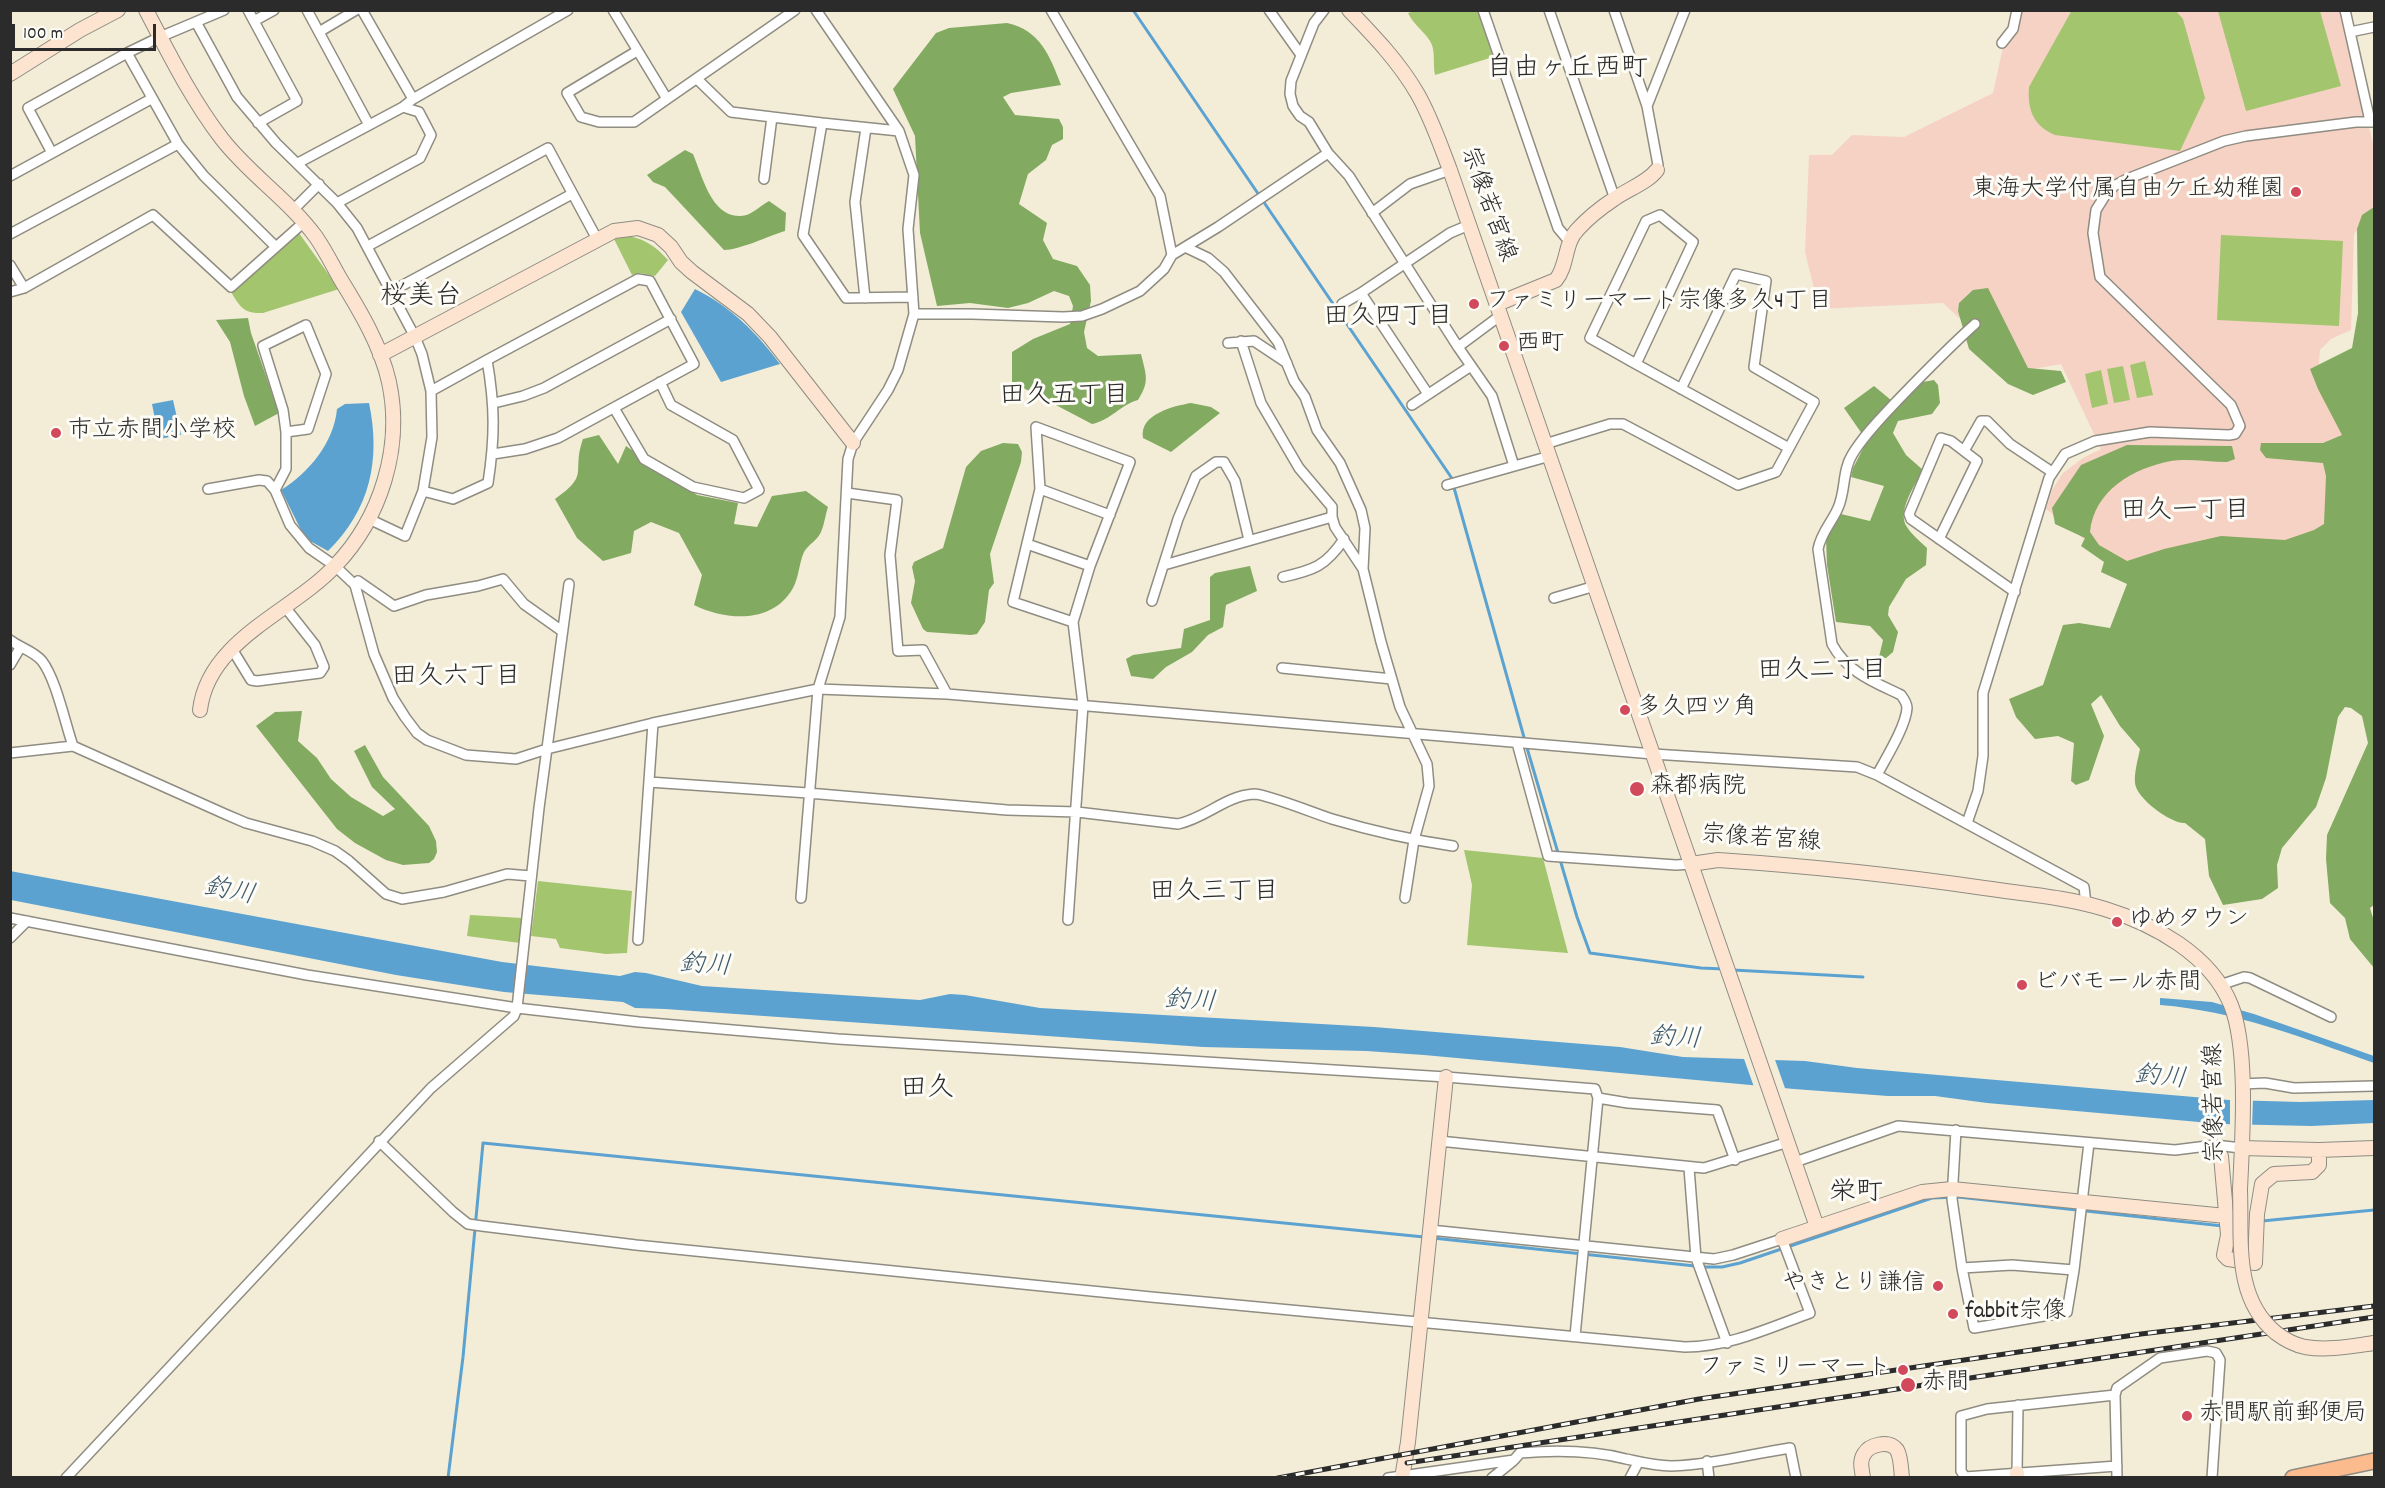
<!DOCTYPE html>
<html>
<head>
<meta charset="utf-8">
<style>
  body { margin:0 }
  #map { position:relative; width:2385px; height:1488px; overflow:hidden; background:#f3edd8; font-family:Dekko,sans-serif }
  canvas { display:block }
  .frame { position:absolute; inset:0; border:12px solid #2b2b2b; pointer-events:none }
  .scale { position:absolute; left:12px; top:24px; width:144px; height:27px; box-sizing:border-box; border:3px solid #2b2b2b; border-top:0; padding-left:8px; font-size:18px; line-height:21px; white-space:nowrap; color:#2b2b2b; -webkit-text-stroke:4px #fdfcf7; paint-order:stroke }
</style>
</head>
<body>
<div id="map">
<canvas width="2385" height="1488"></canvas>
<div class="frame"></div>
<div class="scale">100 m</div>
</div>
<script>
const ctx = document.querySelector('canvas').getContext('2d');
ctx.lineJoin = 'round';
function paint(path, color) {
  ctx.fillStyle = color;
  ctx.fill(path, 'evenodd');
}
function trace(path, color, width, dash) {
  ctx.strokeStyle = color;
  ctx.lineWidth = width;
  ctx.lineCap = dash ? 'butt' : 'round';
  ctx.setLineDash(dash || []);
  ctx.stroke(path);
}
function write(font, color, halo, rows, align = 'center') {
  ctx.font = font + ' Dekko,"Klee One",sans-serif';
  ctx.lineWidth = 6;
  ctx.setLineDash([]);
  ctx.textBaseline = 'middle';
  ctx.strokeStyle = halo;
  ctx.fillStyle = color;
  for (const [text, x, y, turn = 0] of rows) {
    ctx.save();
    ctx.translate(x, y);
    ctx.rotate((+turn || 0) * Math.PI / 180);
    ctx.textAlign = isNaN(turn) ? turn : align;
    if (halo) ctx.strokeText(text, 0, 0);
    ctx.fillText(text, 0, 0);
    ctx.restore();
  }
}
const built = new Path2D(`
  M2020,11H2341L2374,148V208L2354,234L2351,330L2331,339L2320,350L2318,376L2347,436L2335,540L2124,571L2046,509L2052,490L2063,473L2083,458L2101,449L2061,364L2017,372L1943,303L1819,309L1805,252L1809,155H1832L1852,135L1904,137L1993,93L2003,47Z`);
const green = new Path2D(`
  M1418,10L1478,11L1493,57L1435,75C1433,65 1435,54 1432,45C1428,34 1414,26 1408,13Z
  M2072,10L2176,11L2183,19L2205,98L2180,151L2055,135C2034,126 2027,110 2029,87Z
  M2218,11H2320L2341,86L2246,111Z
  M299,233L339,289L263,313C244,314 240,307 231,292Z
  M2221,235L2343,241L2339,326L2217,320Z
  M629,236C647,240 656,247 668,260L655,276L640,273L632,275L614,239Z
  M2145,361L2153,395L2137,398L2130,365Z
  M2123,366L2130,400L2114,403L2107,369Z
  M2101,370L2108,404L2092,408L2085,374Z
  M1464,850L1543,858L1568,953L1467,945L1472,885Z
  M538,881L632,891L627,953L606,954L560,948L556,939L531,936Z
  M470,915L522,918L520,943L467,936Z`);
const forest = new Path2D(`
  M1007,23C1040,30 1050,56 1061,85L1011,93L1003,97L1015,115L1059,119L1063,127V139L1052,145L1046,160L1028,174L1019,204L1047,223L1043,240L1053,259L1077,266L1090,285L1091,301L1084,332L1087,348L1098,356L1141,354C1146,375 1150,381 1138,400C1120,405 1111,420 1092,424L1012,382V352L1033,339L1070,324L1073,306L1069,296L1054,291L1028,303L1008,308L970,303L937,306L920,233L915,136L893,89L936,33L949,28Z
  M685,150L693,154C702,175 711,216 739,216C750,217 760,206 769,201L786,213L785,231C769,236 739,250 724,250L665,187L653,182L647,175Z
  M2374,207V905L2370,908L2374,921V968L2350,939L2345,918L2330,903L2326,859L2327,835L2368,743L2362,716L2351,708L2345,707L2338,717L2326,778L2316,807L2282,848L2277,865L2278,888L2262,899L2223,905L2209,876L2205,839L2185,823C2171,824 2136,798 2135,783C2134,773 2138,759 2140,749L2120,726L2101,695L2091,704L2104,736L2089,780L2076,785L2071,781L2074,743L2058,736L2035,739L2016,717L2009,699L2043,685L2063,625L2079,623L2110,628L2127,584L2101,572L2104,562L2081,546L2085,538L2055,524L2052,508L2081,465L2127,445L2232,446L2235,459L2227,462C2209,462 2188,458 2171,461C2133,468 2094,491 2090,532L2099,545L2127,561L2164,549L2221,536L2285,540L2314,530L2324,524L2326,476L2323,463L2266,458L2260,450L2261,443H2323L2342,435L2318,389L2310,369L2352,348L2358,313L2357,229L2362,215Z
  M1988,288L2028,368L2061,371L2066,382L2033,395L2008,384L1969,349L1958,311L1959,303L1973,290Z
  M248,318L251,333L279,413L255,426L244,396L230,342L216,320Z
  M1934,380L1938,385L1940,403L1932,414L1898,421L1893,433L1906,455L1923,470C1916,484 1896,511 1907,527C1912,535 1920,541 1927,548L1926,565L1906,579L1889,607L1888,615L1898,632L1893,652L1886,658L1879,657L1883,640L1870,626L1836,622L1827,565L1826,538L1841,514L1870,521L1884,486L1851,477L1853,468L1867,441L1844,408L1874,386L1897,405L1923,382Z
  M1191,403L1211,407L1220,413L1171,452L1143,438C1139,414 1174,406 1191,403Z
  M599,435L618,464L626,446L697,495L738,503L734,524L757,527L772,496L806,491L828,507C825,516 824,527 820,534C816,541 808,545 804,552C799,563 799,577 793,588C773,624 726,621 694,605L702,575L679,533L651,522L634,531L631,553L603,561L577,538L555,499C591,474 571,473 583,439Z
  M1003,443L1018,444L1022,452L1021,462L990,554L994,583L989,590L985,622L977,634L971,635L927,632L923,629L911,603L915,581L912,567L914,562L943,548L966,467L981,451Z
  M1250,566L1257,591L1226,605L1223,627L1208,635L1192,652L1166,667L1153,679L1131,676L1126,659L1133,655L1181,648L1184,629L1210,620V577L1215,573Z
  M302,711L298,741L317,758L331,779L351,797L383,816L395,809L372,787L354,751L365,745L383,777L429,826L436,841L437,852L434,859L429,863L403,865L386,860L355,843L337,829L256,726L275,712Z`);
const water = new Path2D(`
  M695,289C731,307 756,332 780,364L721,382L681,312Z
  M173,400L181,435L159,439L152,404Z
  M369,403C381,460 370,510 328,551L310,541L301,530L281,490C309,473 334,442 337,409L345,404Z
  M10,871L502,962L620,976L635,972L646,973L702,986L920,1000L950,994L965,995L1040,1008L1374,1027L1620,1047L1683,1057L1805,1061L1857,1068L2229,1100L2300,1102L2374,1100V1123L2312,1126L2221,1124L1987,1103L1935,1096H1888L1794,1089L1424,1055L1366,1051L1203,1047L665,1009L635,1008L623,1002L504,992L396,975L11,900Z
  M2160,998L2212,1002L2254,1014L2374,1056V1063C2303,1038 2236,1011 2160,1005Z`);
const pier = new Path2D(`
  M1743,1056L1774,1057L1786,1091L1754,1087Z
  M2230,1097L2253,1098L2252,1128L2230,1127Z`);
const stream = new Path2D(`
  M1133,10L1451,477L1527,748L1577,917L1590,953L1701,968L1724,969
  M1733,970L1863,977
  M2262,1221L2374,1210
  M1433,1238L1695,1266
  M1702,1267H1722L1740,1263L1932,1198L1958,1197L2223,1226
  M448,1478L463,1357L483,1143L1424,1237`);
const street = new Path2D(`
  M248,10L297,101L258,123
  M307,10L369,125
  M362,10L413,99
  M613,10L667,99L795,10
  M1051,10L1160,196L1172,255
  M1269,10L1301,55
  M1324,10L1314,23L1291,81L1290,94L1293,106L1300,116L1309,122L1328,153L1349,176L1458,347L1492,396L1514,466
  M1483,10L1558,228L1569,241
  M1549,10L1615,199
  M1614,10L1647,106L1658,165L1657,170
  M2345,10L2370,121
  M254,21L274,10
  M196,22L237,97L276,143L337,203L357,228L415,337L422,354L431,391L432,437L423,491L405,536L369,519
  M319,32L356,10
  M2350,32L2374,27
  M2002,43L2013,29L2017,10
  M637,51L567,93L581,117L599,122H634L667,99
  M127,53L160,37L224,10
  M697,79L731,112L772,117
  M1647,106L1685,10
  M403,107L413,99L568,10
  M899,131L822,123L803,235L846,298L913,297
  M52,153L28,108L127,53L178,144L204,176L276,247
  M298,163L403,107L419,112L431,135L420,158L337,203
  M10,176L151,99
  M764,179L772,117L822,123
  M292,211L319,184
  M1372,213L1410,184L1450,170
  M10,234L178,144
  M368,246L548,148L597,239
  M1185,247L1208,258L1224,272L1278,342L1294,381L1305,397L1317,430L1340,463L1361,510L1365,528L1363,569
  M10,265L24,288
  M392,291L572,194
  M10,292L24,288L153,215L231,287L303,223
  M865,298L855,202L866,128
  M1342,304L1361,293
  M914,314H972L1063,317L1082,316L1102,309L1140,291L1164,269L1172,255L1218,227L1328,153
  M1241,341L1261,403L1299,468L1332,507V517
  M1228,343L1254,341L1287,363
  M1458,347L1501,315
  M487,360L638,279L650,281L694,364L558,438L525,449L493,454
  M1636,364L1590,338L1646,221L1660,215L1693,242L1636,364L1789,448
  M1428,394L1361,293L1450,233L1469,225
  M494,403L523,396L544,388L671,319
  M1412,405L1471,366
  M614,408L644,459L693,487L744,498L759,490L733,440L671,405L660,382
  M1036,427L1130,462L1090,566L1073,622L1013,602L1040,489Z
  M1545,444L1610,424H1623L1738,485L1776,472L1814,402L1754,367L1766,281L1736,274L1681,389
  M1964,451L1981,421H1987L2010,444L2052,472
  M1447,485L1550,456
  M208,489L259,480L267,481L275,490L290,525L309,548L335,566L355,585L374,654L393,698L405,717L417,733L427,740L466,755L516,759L547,749L653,723L818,689L947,694L1653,754L1857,767L1877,775L2084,887L2086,904
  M1040,489L1110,515
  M275,490L286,469V432L308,429L326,374L306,325L263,346L283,410L286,432
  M423,491L453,499L488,483C495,437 495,406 487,360L431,391
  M847,493L897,500L890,555L898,651L923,650L947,694
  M1939,539L1977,461L1951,441L1941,438L1909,514L1911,519L2015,592
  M1027,544L1090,566
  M1164,565L1332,517L1335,527L1363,569L1381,642L1400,707L1427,764L1429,786L1414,840L1405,898
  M1283,577C1314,570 1326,566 1344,539
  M355,585L358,581L394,606L426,595L478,586L503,579L524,604L562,631
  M1554,598L1595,586
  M1152,601L1178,519L1196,476L1216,462H1224L1235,481L1249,540
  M10,640C20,648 34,651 42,661C56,679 65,723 73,746
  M232,649L251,680L257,681L320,673L324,667L315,645L285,607
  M10,665L20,648
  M1282,668L1392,679
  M1517,743L1548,856L1676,865L1691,864
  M10,753L73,746L225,814L246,823L312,841L335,851L349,861L386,894L402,899L444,892L507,874L531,876
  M1877,775C1886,758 1906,726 1907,708C1907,703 1904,699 1901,695C1874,682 1847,672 1832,644L1818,549C1821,533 1832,522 1838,508C1846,490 1842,471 1852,455C1864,435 1881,418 1896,402C1922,375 1947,349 1975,324
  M649,782L808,793L1007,810L1077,812L1178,824C1206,818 1225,796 1254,794C1267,794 1316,814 1332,819C1372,831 1412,840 1453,846
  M1967,823L1978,791L1983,756V693L2049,478L2065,454L2095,441L2150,432L2229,435L2235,434L2240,426L2231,405L2100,277L2093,233L2096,210L2106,194L2114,186L2127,179L2224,141L2246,136L2356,122H2374
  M801,898L818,689L840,617L848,459L853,443L888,390L898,370L914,314L908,229L914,175L899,131L816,10
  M10,918L307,975L517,1008L639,1022L838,1039L1446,1077L1595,1089L1598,1098L1575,1336
  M1068,920L1083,705L1073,622
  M10,938L27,921
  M638,940L653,723
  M2220,985L2244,977L2250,978L2331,1017
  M2241,1084L2265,1083L2294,1088L2374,1086
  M1598,1098L1628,1103L1717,1110L1735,1160
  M1956,1130L1952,1199L1962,1268L1974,1328L2067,1312L2074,1270L2089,1143
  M379,1141L453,1212L468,1224L482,1226L636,1245L1151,1297L1685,1347C1729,1347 1769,1328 1810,1313L1782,1239L1733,1255L1714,1259L1430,1230
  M1439,1141L1704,1168L1788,1142
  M1795,1162L1898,1126L2175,1150L2215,1145L2241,1148
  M1689,1168L1696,1258L1727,1343
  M1962,1268L2012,1265L2074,1270
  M2115,1395L1987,1409L1961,1416V1471L1965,1477L2117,1466
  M1707,1461L1709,1478
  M2017,1473L2018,1405
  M66,1478L431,1088L514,1016L517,1008L539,808L569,584
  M1388,1478L1514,1460L1520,1453C1556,1450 1591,1450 1626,1459C1640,1462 1655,1466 1671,1466C1710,1465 1751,1454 1790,1448L1796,1478
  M1492,1478L1513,1461
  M1630,1478L1638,1463
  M2117,1478L2115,1395L2117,1388L2160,1358L2207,1351L2216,1353L2220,1360L2212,1478`);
const secondary = new Path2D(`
  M146,10C169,54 192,100 222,139C250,175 289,200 316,237C325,250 333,266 341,280C360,311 381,346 389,382C403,447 381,518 335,566C292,612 208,640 200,710
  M1349,10C1374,36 1399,62 1417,93C1431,117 1440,144 1450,170L1817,1227
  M10,74L80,30L118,10
  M1497,304L1556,280C1568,265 1564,243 1578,229C1588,218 1602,207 1614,199C1628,189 1647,183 1657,170
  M380,355L614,231L638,228L658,235L671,247L681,262L692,272L748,314L770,337L853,443
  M1691,864L1718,860C1807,866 1896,875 1984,888C2024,894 2066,897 2105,909C2154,924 2211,955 2231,1005C2249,1050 2242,1141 2240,1190
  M2241,1148L2319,1150L2374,1148
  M2221,1156L2228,1235L2224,1255L2228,1259L2255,1263L2257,1214L2262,1184L2274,1174L2312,1172L2319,1165V1150
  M1782,1239L1922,1192L1952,1189L2226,1216
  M2017,1473V1478
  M1402,1478L1408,1442L1446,1077
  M1863,1478C1862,1469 1859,1462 1864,1454C1869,1445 1889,1439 1897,1450C1901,1457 1901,1469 1902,1478`);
const primary = new Path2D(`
  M2293,1478L2374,1461`);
const rail = new Path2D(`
  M1407,1463L2374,1317
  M1278,1478L1699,1399L2141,1334L2374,1306`);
const secondaryBridge = new Path2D(`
  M2240,1190C2242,1240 2233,1298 2276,1333C2284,1339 2295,1345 2305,1347C2328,1351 2352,1346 2374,1343`);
const markers = [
  [2296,192,6,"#d1495b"],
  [1474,304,6,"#d1495b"],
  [1504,346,6,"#d1495b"],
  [56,433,6,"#d1495b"],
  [1625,710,6,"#d1495b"],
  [1637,789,8,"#d1495b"],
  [2117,922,6,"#d1495b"],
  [2022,985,6,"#d1495b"],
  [1938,1286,6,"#d1495b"],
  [1953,1314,6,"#d1495b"],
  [1903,1370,6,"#d1495b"],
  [1908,1385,8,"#d1495b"],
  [2187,1416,6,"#d1495b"]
];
const poiNames = [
  ["東海大学付属自由ケ丘幼稚園",2284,192,"right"],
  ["ファミリーマート宗像多久4丁目",1486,304],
  ["西町",1516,346],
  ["市立赤間小学校",68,433],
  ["多久四ツ角",1637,710],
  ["森都病院",1650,789],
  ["ゆめタウン",2129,922],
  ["ビバモール赤間",2034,985],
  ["やきとり謙信",1926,1286,"right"],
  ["fabbit宗像",1965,1314],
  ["ファミリーマート",1891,1370,"right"],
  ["赤間",1922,1385],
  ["赤間駅前郵便局",2199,1416]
];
const streetNames = [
  ["宗像若宮線",1486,205,70],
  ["宗像若宮線",1761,841,4],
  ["宗像若宮線",2217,1103,-91]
];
const neighbourhoodNames = [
  ["田久四丁目",1388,319],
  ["田久五丁目",1064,398],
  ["田久一丁目",2185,513],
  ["田久二丁目",1822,673],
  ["田久六丁目",456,679],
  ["田久三丁目",1214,894]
];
const waterNames = [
  ["釣川",229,894,11],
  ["釣川",705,968,4],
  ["釣川",1190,1004,4],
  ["釣川",1675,1041,4],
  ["釣川",2160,1080,6]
];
const quarterNames = [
  ["自由ヶ丘西町",1567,71],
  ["桜美台",421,299],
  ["田久",927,1091],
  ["栄町",1856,1195]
];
paint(built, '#f6d2c4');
paint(green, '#a3c56e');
paint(forest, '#82aa61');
paint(water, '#5ca2d1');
paint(pier, '#f3edd8');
trace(stream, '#5ca2d1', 3);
trace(street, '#8f8c82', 12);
trace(secondary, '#8f8c82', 16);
trace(primary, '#8f8c82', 18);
trace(street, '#fff', 9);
trace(secondary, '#fde4d1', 14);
trace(primary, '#fbbb8d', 15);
trace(rail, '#2b2b2b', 5);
trace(rail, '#fdfcf7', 3, [9]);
trace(secondaryBridge, '#8f8c82', 16, []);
trace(secondaryBridge, '#fde4d1', 14);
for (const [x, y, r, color] of markers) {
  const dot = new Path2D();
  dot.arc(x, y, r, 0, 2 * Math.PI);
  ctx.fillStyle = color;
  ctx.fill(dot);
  trace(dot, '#fdfcf7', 2);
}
write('24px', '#2b2b2b', '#fdfcf7', poiNames, 'left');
write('24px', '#2b2b2b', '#fdfcf7', streetNames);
write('26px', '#2b2b2b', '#fdfcf7', neighbourhoodNames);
write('italic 26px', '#3f5b6d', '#fdfcf7', waterNames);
write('27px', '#2b2b2b', '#fdfcf7', quarterNames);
</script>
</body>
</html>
